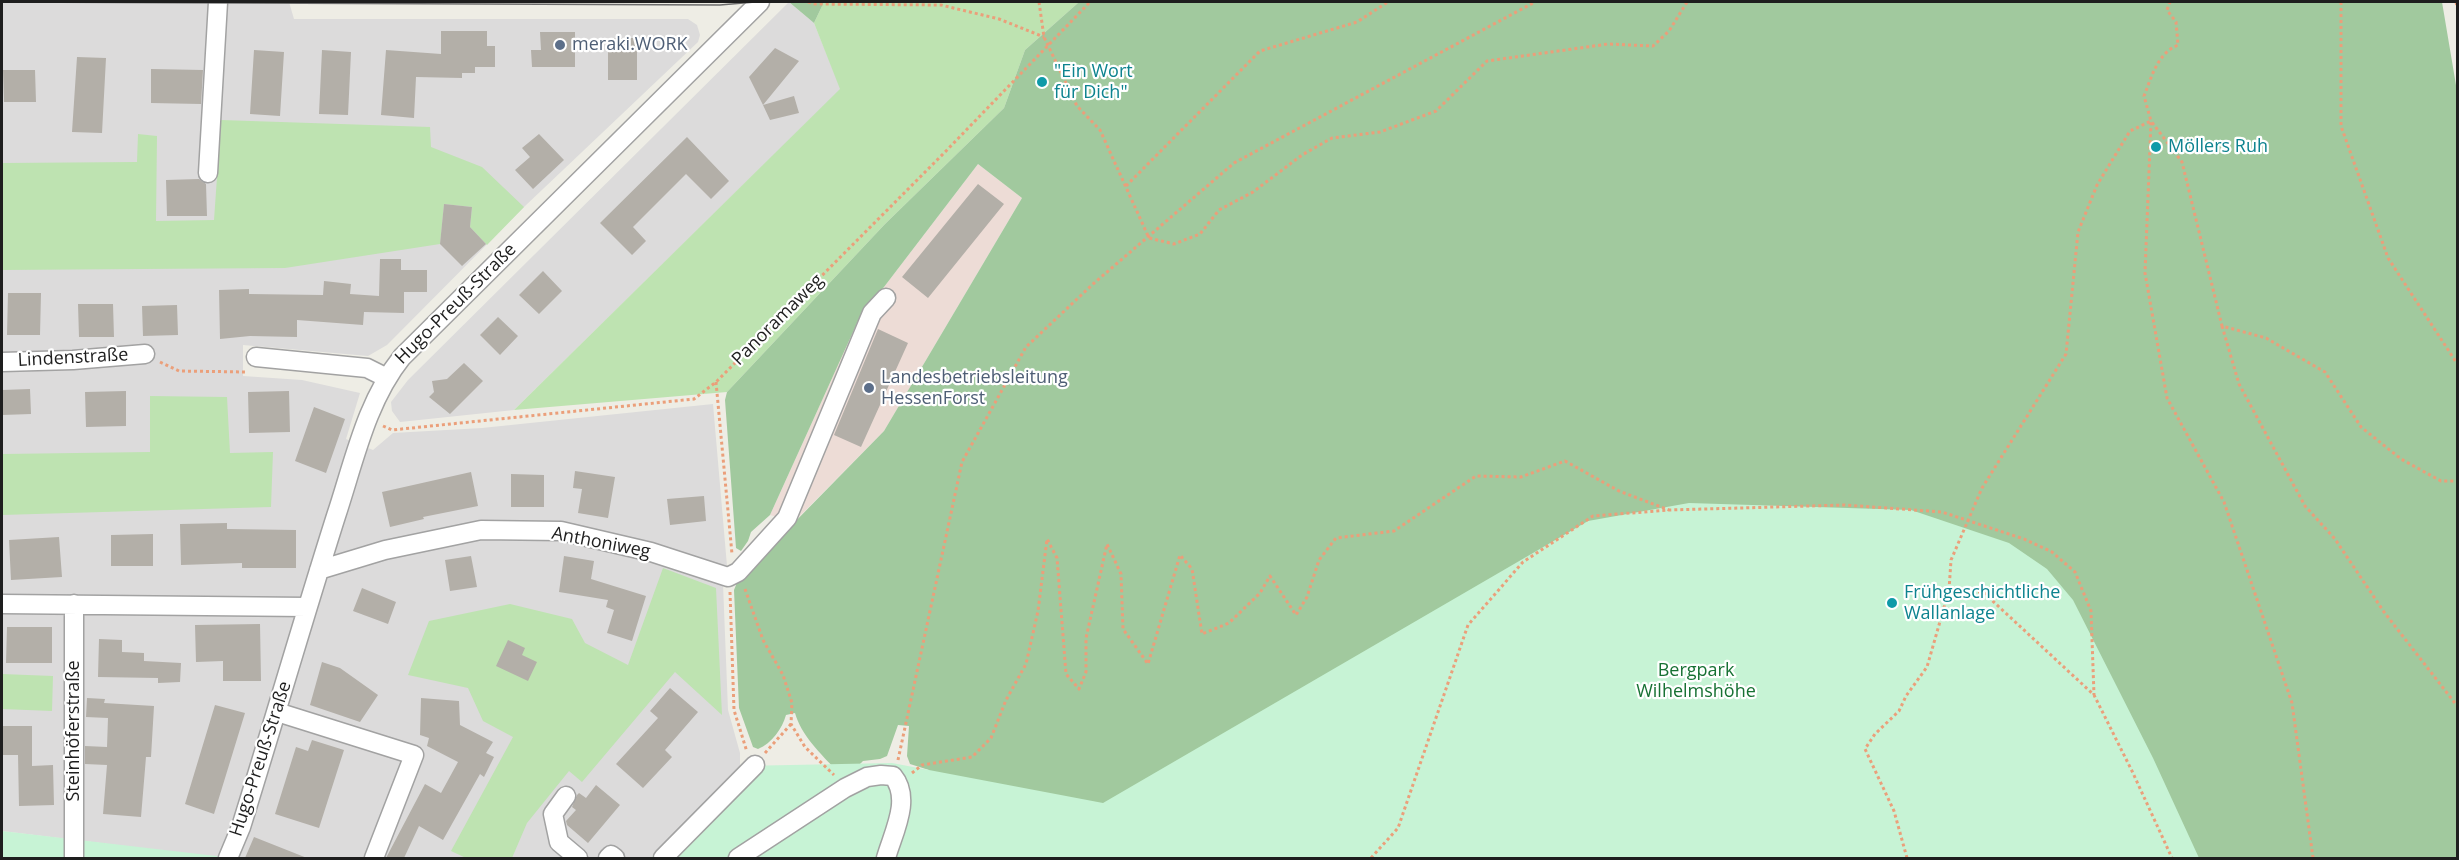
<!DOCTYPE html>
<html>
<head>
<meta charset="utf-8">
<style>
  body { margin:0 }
  #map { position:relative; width:2459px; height:860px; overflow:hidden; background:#eeede5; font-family:"Open Sans",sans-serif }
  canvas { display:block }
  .frame { position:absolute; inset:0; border:3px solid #1e1e1e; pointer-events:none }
</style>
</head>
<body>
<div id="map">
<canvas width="2459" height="860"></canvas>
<div class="frame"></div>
</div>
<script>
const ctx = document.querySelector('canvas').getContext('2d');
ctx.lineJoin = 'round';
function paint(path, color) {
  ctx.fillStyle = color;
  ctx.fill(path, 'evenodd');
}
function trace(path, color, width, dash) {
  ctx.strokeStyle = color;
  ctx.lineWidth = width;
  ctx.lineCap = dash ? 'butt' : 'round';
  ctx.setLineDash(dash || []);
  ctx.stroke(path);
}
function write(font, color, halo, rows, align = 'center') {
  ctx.font = font + ' "Open Sans",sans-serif';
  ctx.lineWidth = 4.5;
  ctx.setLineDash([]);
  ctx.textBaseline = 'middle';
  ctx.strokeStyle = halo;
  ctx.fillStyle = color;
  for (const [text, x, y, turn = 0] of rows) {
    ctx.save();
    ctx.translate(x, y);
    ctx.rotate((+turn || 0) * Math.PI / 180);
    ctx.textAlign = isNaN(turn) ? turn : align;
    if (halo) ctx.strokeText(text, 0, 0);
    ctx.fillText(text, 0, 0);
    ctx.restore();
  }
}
const residential = new Path2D(`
  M2,2H289L294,19H688L697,25L700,35L698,42L524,207L387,345L368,356L243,345V376L302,380L360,393L346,439L373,450L393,433L482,428L713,404L727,566L657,546L723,584L728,710L740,753V766L651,858H222L2,831Z
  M789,2L814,23L841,89L514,410L400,422L392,411L391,402L408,380Z`);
const commercial = new Path2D(`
  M978,164L1022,198L884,431L794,522L770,515L858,321Z`);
const grass = new Path2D(`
  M824,2H1079L1025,50L1004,108L885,224L727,392L514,410L840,89L814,23Z
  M221,120L430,127L431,147L482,167L524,207L487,245L470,227L472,207L444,204L440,244L285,268L2,270V163L137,162L138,134L157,136L156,221L214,220Z
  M150,396L227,397L230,453L273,452L271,507L2,515V454L150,452Z
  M663,568L716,588L722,715L675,672L582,782L569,771L527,823L512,858H466L451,851L513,737L483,721L468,688L408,675L429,621L510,604L572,619L585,643L628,665Z
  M2,674L53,676L52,711L2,709Z`);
const forest = new Path2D(`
  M789,2H824L814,23Z
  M1079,2H2442L2458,97L2457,858H903L929,770L910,764L907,756L909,726L898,725L887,756L880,759L863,761L852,772L836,770C821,754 801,735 795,713L786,715C782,729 772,743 758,749L753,747L739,708L734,590L738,580L884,431L1022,198L978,164L858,321L770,515L751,532L748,541L741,551L736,548L725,400L727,392L885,224L1004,108L1025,50Z`);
const park = new Path2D(`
  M1689,503L1911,510L2009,543L2047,569L2073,600L2153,758L2199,858H651L740,766L892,763L1103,803L1588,521Z
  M2,831L216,856L222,858H2Z`);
const building = new Path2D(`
  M441,31H487V46H495V67H475V73H462V78L416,77L414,118L381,115L386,50L441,54Z
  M540,32H575V67H532L531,50H541Z
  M608,38H637V80H608Z
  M775,48L799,61L763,105L749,77Z
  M254,50L284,52L280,116L250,114Z
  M322,50L351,52L348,115L319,114Z
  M77,57L106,58L102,133L72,132Z
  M151,69L203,70L201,104L151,103Z
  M3,70H35L36,102H4Z
  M794,96L799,113L770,120L763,105Z
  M539,134L564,160L533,189L515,170L530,157L522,148Z
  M687,137L729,181L711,199L686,174L633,227L646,241L632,255L600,223Z
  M199,179L206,184L207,216H167L166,180Z
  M978,184L1004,204L928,298L902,277Z
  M444,204L472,207L470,227L486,244L462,266L440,244Z
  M380,259H401V270H427V292H404V313L364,312L363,325L297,320V337L250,336L220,339L219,290L249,289V294L323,295L324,281L351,284L350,294L379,296Z
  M543,271L562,291L539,314L519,295Z
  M8,293H41L40,335H7Z
  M78,304H113L114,337H79Z
  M177,305L178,335L143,336L142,306Z
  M498,317L518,336L500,355L480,335Z
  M878,329L908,343L861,447L834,435Z
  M464,363L483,381L450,414L429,397L434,392L432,381L447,379Z
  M30,389L31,414L2,415V390Z
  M126,391V426L86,427L85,392Z
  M289,391L290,432L249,433L248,392Z
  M314,407L345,419L326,473L295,461Z
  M575,471L615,477L608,518L578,513L582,489L573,488Z
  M471,472L478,506L423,517L424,519L390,527L382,492Z
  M511,474L544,475V507H511Z
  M704,496L706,521L670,525L667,499Z
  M227,523V529L296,530V568H242V563L181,565L180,524Z
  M153,534V566H111V535Z
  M59,537L62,577L11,580L9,540Z
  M471,556L477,587L450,591L445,560Z
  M564,556L594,561L591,579L646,596L632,641L607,633L614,610L606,607L608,600L559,592Z
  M362,588L396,602L388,624L353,611Z
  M260,624L261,681H223V661L196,662L195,625Z
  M7,627H52V663H6Z
  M99,639L122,640V652L144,653V661L181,663L180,682L158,683V678L98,677Z
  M508,640L525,648L522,655L537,662L528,681L496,666Z
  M322,662L340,668L378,695L360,722L310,705Z
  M670,688L698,712L665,750L672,757L643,788L616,764L658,718L650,711Z
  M87,698L105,699L104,703L154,706L151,757H146L141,817L103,814L107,765L85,764V746L107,747L108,718L86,717Z
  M421,698L459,701L460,725L493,742L486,753L494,757L484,777L480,774L443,840L419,826L404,858H386L425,784L441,793L458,762L427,746L429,738L420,735Z
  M215,705L245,713L214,814L185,804Z
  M2,726H32V766L53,765L54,805L19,806L18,755H2Z
  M312,740L344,750L319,828L275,814L296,747L308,751Z
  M596,785L620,805L588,843L567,825L566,821L576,810L572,807L577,795L579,793L586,798Z
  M254,837L307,858H245Z`);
const path = new Path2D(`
  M808,2L815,4L941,5L999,19L1044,37
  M1039,2L1044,37L1077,106L1100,130L1149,238L1174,244L1200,234L1219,210L1253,192L1302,155L1332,138L1380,132L1436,111L1487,61L1608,44L1653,46L1669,31L1687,2
  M2341,2V126L2388,258L2458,365
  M2456,2L2458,11
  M1126,186L1260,51L1357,22L1388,2
  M2222,326L2239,384L2305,506L2335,539L2384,612L2458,707
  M160,362L179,371L247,372
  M716,382L732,554
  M383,426L392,430L694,399L716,382L946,151L1090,2
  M745,589L763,640L783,675L792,703L791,724L805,747L834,775
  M1949,590L1951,560L1982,488L2066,354L2078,232L2097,185L2130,131L2151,121L2144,96C2152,76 2157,54 2178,45L2176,22L2167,10L2170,2
  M730,592L734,710L747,752
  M765,753L791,724
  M898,760L962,462L1026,347L1093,284L1234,163L1535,2
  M912,773L922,765L972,757L991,738L1006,700L1026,664L1038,611L1047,539L1057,558L1066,674L1079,689L1086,672V638L1107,544L1121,574L1123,629L1148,664L1180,555L1192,569L1202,634L1229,623L1260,593L1270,576L1296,615L1307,597L1319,560L1336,538L1394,531L1476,476L1521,477L1565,461L1619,491L1669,510
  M1371,858L1398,828L1468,625L1523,562L1593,516L1669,510L1845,505L1942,512L2024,539L2052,552L2075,572L2091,611L2094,695
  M1907,858L1894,811L1865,749L1875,734L1899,711L1906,696L1927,667L1949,590L1983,592L2094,695L2132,771L2172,858
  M2313,858L2292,703L2224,502L2167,398L2145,273L2151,121L2182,162L2222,326L2266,338L2325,372L2361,427L2401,459L2441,481H2458`);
const minor = new Path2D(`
  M208,173L218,2
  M256,357L367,368L385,377
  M2,362L73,360L145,354
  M319,570L385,550L481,530L561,531L651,552L728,577L738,572L787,518L872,313L886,298
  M2,604L307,607
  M277,712L414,755L374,858
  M566,796L553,814L559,842L578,858
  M74,858V604
  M228,858L241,827C273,724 303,620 336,516C354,462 366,402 402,357L760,2
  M608,858L611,855L615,858
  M663,858L755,765
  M738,858L845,788L867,777L881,775L893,776C912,799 893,833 886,858`);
const tram = new Path2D(`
  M2,2L720,5L755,2`);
const markers = [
  [560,45,6,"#5c6f8a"],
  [1042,82,6,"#0f9aa8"],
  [2156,147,6,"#0f9aa8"],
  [869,388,6,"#5c6f8a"],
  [1892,603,6,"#0f9aa8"]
];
const serviceNames = [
  ["meraki.WORK",572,45],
  ["Landesbetriebsleitung",881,378],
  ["HessenForst",881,399]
];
const cultureNames = [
  ["\"Ein Wort",1054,72],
  ["für Dich\"",1054,93],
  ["Möllers Ruh",2168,147],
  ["Frühgeschichtliche",1904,593],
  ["Wallanlage",1904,614]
];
const streetNames = [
  ["Hugo-Preuß-Straße",456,304,-45],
  ["Panoramaweg",778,320,-45],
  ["Lindenstraße",73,358,-3],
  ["Anthoniweg",601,543,11],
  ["Steinhöferstraße",74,731,-90],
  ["Hugo-Preuß-Straße",261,759,-72]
];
const parkNames = [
  ["Bergpark",1696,671],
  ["Wilhelmshöhe",1696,692]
];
paint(residential, '#dcdbdb');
paint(commercial, '#eddcd6');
paint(grass, '#bee3b1');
paint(forest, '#a1c99e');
paint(park, '#c7f3d5');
paint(building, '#b3afa8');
trace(minor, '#a2a2a2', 21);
trace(path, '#eb9f7a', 3, [3, 3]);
trace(minor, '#fff', 18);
trace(tram, '#6c6c6c', 1.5);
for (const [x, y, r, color] of markers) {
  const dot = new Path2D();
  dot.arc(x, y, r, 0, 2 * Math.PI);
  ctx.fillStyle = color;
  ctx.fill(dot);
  trace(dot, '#fff', 2);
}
write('18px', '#4e5e75', '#fff', serviceNames, 'left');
write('18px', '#0d838f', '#fff', cultureNames, 'left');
write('18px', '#1e1e1e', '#fff', streetNames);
write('18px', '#177133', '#fff', parkNames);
</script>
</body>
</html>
